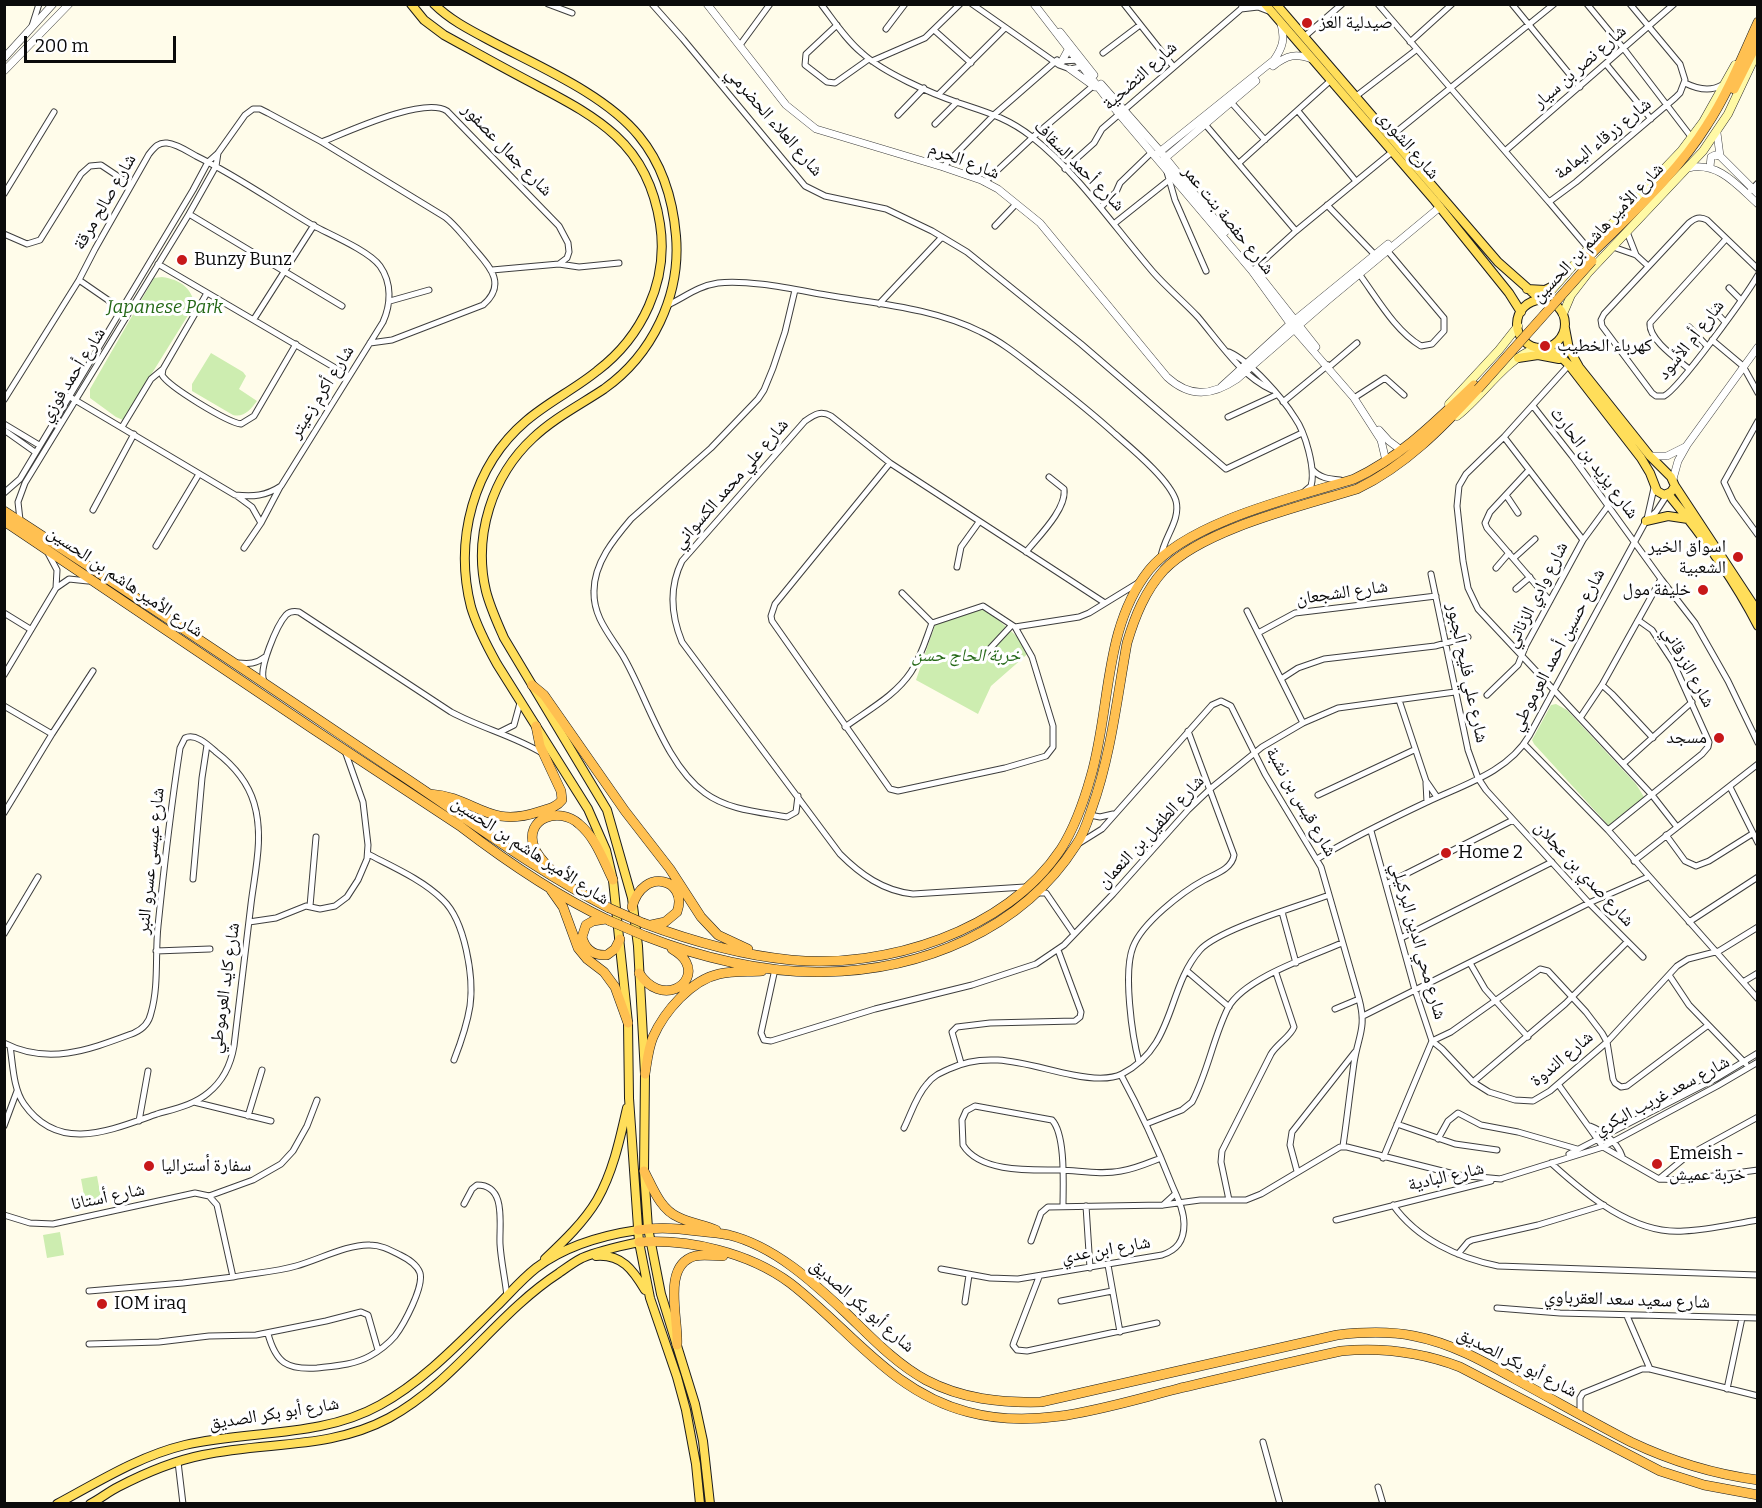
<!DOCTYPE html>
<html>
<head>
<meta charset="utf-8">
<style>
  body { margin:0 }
  #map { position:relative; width:1762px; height:1508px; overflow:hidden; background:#fffcea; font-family:Bitter,serif }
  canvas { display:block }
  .frame { position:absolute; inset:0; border:6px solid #0b0b0b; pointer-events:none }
  .scale { position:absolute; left:24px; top:36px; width:152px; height:27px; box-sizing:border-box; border:3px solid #0b0b0b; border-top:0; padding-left:8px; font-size:18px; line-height:21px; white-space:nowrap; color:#0b0b0b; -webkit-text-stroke:4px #fff; paint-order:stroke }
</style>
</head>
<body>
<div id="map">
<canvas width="1762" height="1508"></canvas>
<div class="frame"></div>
<div class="scale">200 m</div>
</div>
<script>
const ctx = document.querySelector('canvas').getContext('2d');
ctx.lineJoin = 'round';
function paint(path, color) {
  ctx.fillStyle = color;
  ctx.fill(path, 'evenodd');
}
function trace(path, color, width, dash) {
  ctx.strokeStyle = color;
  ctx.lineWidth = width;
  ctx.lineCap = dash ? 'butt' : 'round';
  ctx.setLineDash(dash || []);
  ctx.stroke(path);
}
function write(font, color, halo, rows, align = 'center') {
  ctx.font = font + ' Bitter,"Noto Naskh Arabic",serif';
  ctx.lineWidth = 6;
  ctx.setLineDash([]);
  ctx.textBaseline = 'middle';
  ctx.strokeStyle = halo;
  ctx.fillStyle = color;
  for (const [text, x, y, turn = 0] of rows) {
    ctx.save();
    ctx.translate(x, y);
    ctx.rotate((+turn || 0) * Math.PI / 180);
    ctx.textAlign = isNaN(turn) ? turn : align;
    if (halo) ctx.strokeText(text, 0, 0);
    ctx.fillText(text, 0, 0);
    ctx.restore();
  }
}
const green = new Path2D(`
  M162,277C181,280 190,287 195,304L123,420L116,417L90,398V389L154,278Z
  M211,353L243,372L246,376L239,389L257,401C251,409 244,418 233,415L192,391V384Z
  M984,607L1032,650L991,686L978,714L916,680L935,625Z
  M1556,704L1567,710L1636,784L1644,797L1609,826L1534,744L1532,740L1551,705Z
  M97,1176L102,1203L86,1206L81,1179Z
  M60,1232L64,1255L47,1258L43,1235Z`);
const minor = new Path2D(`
  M548,4L572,13
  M652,4L683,39L805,186L825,196L886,209L932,231L967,252L1081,344L1226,469L1302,433
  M821,4C834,21 846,40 862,53C884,73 930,93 959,103C986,112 1008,118 1032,137C1078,173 1115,228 1153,272C1167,288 1184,302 1198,317C1220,343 1240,375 1272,390
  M972,4L1059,65L1070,69L1085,66
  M1124,4L1173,66
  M1378,4L1549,202L1576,182L1675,98L1680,93L1685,80L1680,64L1630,4
  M1512,4L1580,87
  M1587,4L1624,49L1692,138
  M1241,9L1258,7L1271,12
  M837,25L806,54L805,65L827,82L835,83L869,59
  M32,26L39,4
  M886,29L905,4
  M934,30L971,63
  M1304,37L1342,4
  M1410,42L1452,4
  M740,45L770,4
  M1103,53L1140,25
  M872,61L925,38L960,4
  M1060,61L1081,60
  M1606,64L1651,119
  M1685,83C1697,89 1710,92 1722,85
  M939,94L1005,28
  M1355,97L1416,50
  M1230,101L1265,140
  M1298,111L1355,180
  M898,115L924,88
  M1204,123L1296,231
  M935,124L957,102
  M1390,137L1554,4
  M322,142C347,132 424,96 447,111L559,226L568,243L569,252L567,258L559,264L492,270
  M1505,151L1674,4
  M1239,163L1330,81
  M943,167L995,114L1057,60
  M1065,169L1094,143L1102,129L1241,9L1243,4
  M1167,172L1175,200L1206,271
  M985,182L1033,137L1093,86
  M1750,191L1758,183
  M4,194L54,112
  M1549,202L1588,248
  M1327,205L1377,257
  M1101,207L1116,192L1120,183L1152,152
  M189,214L342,306
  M1115,223L1169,180
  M995,226L1016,204
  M1627,232L1636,255
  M4,234L27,244L40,240L81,174L90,166L101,165L131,185
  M1613,247L1636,255L1648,266
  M158,264L349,376
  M559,264L579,267L619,263
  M1758,269L1707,220C1700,216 1695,218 1689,223L1604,314L1601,320L1602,326L1652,393L1656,396H1664C1679,389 1747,294 1758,275
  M1252,271L1296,231L1392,152
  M1357,271C1376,296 1394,330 1421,346L1432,344L1444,331V318L1386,249
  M79,280L121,309
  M1729,288L1741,300
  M795,290L785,332L773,368L764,390L758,399L711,448L631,519C614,539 594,563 594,591C593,617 610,635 623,656C647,697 665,764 705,793C728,810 759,812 787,817L796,812L798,796
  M390,301L429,290
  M879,304L942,237
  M668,305C685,297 698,286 718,283C747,279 797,290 826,295C878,304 934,308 981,332C1002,342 1019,356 1037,370C1064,391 1090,411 1115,434C1131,448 1170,480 1176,501C1181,521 1163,538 1161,557
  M1714,310L1725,322
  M254,319L314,225
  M1689,327L1707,346
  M1712,340L1743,366L1758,393
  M1229,352C1251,362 1282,397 1295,418C1305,432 1316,469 1311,486L1305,491
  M1569,365L1504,437L1466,474L1459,486L1457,506L1463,561L1468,588L1478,609L1652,795L1677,827
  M1330,366L1357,343
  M163,369L162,375C169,387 227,422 241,424L254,416L296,344
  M1689,369C1677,359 1648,339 1650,323L1726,239
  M1354,398L1385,378L1404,395
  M4,400L79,280L95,249L149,154C154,148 158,142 167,143C177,144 187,151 196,156C237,176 275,203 314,226C331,235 369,251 380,266C392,283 391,304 383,322L281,486C266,496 253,497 235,495L70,397
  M1283,402L1328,365
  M1533,406L1572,456L1661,579L1695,623L1728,681L1758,743
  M1228,417L1276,395
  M1758,421L1724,482L1733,501L1758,535
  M4,424L39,445
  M122,427L151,379L163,369L207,293
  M4,430L35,452
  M1504,437L1583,540
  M890,463L775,604L771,616L772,621L890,789L898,791L1005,768L1046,756L1053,747V726L1032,657L1015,627
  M1312,469C1319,478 1329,479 1340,480
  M1529,470L1490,512L1485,523L1487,528L1550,601
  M4,493L20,479L193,190L208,162L218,153L245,115L253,109H260L268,113L322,142L445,217C454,224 460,232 468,241C483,261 511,281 483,305L392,340L370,343
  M1506,495L1518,513
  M237,496L252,507L261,523
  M93,510L134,434
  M1649,518L1656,512L1667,495
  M20,520L18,502L25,483L189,214L216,166L218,153
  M156,546L199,474
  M244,548L261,523L280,487
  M1026,552C1038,537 1067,509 1064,489L1049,477
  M48,553L57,570L56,588
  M1514,558L1535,539
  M957,567L961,547L979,522
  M1496,568L1509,553
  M1431,574L1468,750L1478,778L1486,790L1589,903L1643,957
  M1516,589L1530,577
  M1247,611L1303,723
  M4,613L30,629
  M932,623L983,606L1015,627L1079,617L1089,613L1138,583
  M1258,633L1295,613L1436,596
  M984,655L1011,626
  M238,663C249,664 256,664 265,657
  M4,675L56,588L69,579L88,581
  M1281,679L1298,668L1324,659L1435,646L1468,637
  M264,681C258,669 277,625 286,615C290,611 294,611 299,612L451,712C481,728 514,736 542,753
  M1602,685L1612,694L1653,738
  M1487,695L1518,665L1526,645L1583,540L1608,506
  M1399,700L1426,781L1437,797
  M4,706L52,734
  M1580,718L1602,685L1661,579
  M845,727C868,710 895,696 911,672C921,657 926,639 932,623L902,593
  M500,732L514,725L520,703
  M1524,744L1608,830L1758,999
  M1623,764L1692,702
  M1426,783L1427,802
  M1730,787L1758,843
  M1318,795L1414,750
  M4,813L52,734L93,671
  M1090,815L1100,817L1113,814
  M1608,830L1702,754L1708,747L1709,742L1673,662L1652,630L1638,620
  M1371,831L1415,990L1432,1041L1383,1158
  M1666,835L1685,861L1696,866L1709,861L1752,834
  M1078,844L1102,829L1212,705L1221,701L1231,706L1265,774L1321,867L1359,999C1367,1028 1358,1036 1354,1063C1350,1091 1347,1119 1343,1146
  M368,854C393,867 423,880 443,900C465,921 474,977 470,1006C467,1025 461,1042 454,1060
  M1317,859C1351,838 1391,819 1427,802C1463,785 1508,772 1529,736L1647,519L1654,488
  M1634,861L1758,764
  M193,879L202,778L207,745
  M1386,884L1513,820
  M1025,887L913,894C883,891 860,874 840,854L682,642C671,615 669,587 682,561L805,421C814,415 820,410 831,416L890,463L1105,603
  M1038,893H1046L1074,934
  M310,906L316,837
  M1282,912L1296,963
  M249,922L276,918L306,906L320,909L335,906L347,897L358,880L367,859L368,845L363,802L345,751
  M1689,922L1758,877
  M4,934L38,877
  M1401,938L1552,862
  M156,951L210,949
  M1470,963L1485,989L1528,1037
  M775,969L761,1033L764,1040L771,1041L875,1009L972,985L1036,964L1064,945L1113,894L1188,810L1210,789L1262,747L1303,723L1338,708L1455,692
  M1187,971L1229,1007
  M1669,975L1689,1005L1746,1064
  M1743,982L1758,973
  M1335,1009L1359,999
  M1363,1016L1589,903L1648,877
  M1432,1041L1442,1049L1473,1082L1489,1092L1515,1100L1533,1101L1550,1091L1607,1042L1677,966L1688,959L1719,951L1758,927
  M1432,1041L1451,1032L1540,969L1548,971L1586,1012L1602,1033L1607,1042L1613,1079L1615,1083L1621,1087L1627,1086L1707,1026
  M4,1043C49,1066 91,1049 134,1033C143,1029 149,1023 151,1013C159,986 155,954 158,926C164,867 171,807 180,748L185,738C196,733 208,745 216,752C233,765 248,783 254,803C264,836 255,871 251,904C245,951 240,999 234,1046C231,1064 223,1081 208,1093C194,1105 174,1109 157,1114C111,1130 59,1154 24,1104C13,1088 13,1065 10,1046
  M1139,1062C1132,1036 1123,972 1133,947C1142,923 1182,892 1204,880C1215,874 1232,869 1234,855L1188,731
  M961,1063L952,1032L957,1027L990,1023L1075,1021L1080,1017L1081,1012L1058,950
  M1473,1082L1565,1004L1627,942
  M1558,1084L1603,1147L1659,1179L1683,1180L1758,1170
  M194,1102L271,1121
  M248,1116L262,1070
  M139,1121L148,1071
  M1146,1124L1182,1110L1192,1102C1208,1072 1213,1038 1228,1008C1244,978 1312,956 1342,943
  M1397,1124L1455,1144L1497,1150
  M4,1126L17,1091
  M1590,1126C1603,1131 1617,1142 1622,1156
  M904,1128C911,1114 916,1096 927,1084C933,1076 940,1073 949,1069C991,1049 1031,1067 1073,1075C1088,1078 1108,1081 1122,1074C1176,1046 1166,989 1200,950C1219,929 1300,906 1329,895
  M1438,1139L1448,1121L1458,1113L1481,1125L1518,1132L1577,1149
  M1569,1154L1715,1079L1758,1053
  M1551,1163C1586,1195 1634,1235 1684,1231C1709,1230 1733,1224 1758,1220
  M1297,1171L1290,1145L1292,1132L1355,1052
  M1500,1179L1603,1147L1717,1086L1758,1062
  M1659,1179L1687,1156L1758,1117
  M1229,1200L1221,1162L1222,1151L1271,1054C1277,1044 1291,1036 1294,1027L1276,973
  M464,1204L472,1189L477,1185C507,1185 499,1224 500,1244C501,1261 505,1278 507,1296
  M1163,1205L1175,1194
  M1393,1205C1417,1239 1458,1258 1498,1266L1758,1275
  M1063,1206C1063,1186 1066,1135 1052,1120L975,1106L966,1111L962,1120L963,1145C980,1173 1032,1170 1061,1170C1082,1171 1102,1175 1121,1171C1135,1169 1148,1163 1161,1158
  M1086,1206L1090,1268
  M4,1215L30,1223L53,1224L195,1193L209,1196L253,1180L281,1164L293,1151L307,1126L317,1100
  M1336,1220L1491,1181
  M1031,1241L1041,1213L1048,1207L1163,1205L1200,1200H1246L1261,1194L1340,1147H1347L1458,1175L1501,1179
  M1458,1254L1468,1242L1472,1240L1538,1225L1604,1205
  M1108,1265L1120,1332
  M941,1269L990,1278L1018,1279L1162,1255C1177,1250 1184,1241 1184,1224C1184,1210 1177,1197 1172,1185C1157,1147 1140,1110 1121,1075
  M233,1277C254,1273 275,1272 296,1266C318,1260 348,1244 370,1245C381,1245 390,1250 400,1255C408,1259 417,1264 420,1273C424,1287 404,1324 395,1336C388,1344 379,1351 370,1356C354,1365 335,1366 317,1368C287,1370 276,1363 268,1334
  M1039,1277L1014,1342L1013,1345L1017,1350L1027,1351L1157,1323
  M89,1291L183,1283L233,1277L217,1205L209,1196
  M1061,1301L1112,1291
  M965,1302L969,1275
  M1497,1308L1560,1313L1758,1318
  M1627,1316L1650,1369
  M89,1344L159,1342L209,1336L256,1335L326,1321L361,1312L368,1315L378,1350
  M1727,1389L1742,1318
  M1580,1414V1398L1583,1393L1642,1369H1650L1758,1396
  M1263,1442L1280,1504
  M178,1462L183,1504
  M1378,1487L1383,1504`);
const tertiary = new Path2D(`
  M707,4L786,105L816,129L943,167L981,180L998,189L1040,223L1167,377C1190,398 1212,396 1237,379L1328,300L1440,207
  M1034,4L1119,114L1252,271L1294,329L1354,398L1381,440L1386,461
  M1060,32L1094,75
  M4,58L53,4
  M1062,61L1068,50
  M1273,66C1287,55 1296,53 1312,59
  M1070,69L1095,87
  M4,71L69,4
  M1101,84L1160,151L1225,232
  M1717,133L1720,156L1758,194
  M1157,154L1274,60C1283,47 1285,39 1281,24
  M1164,159L1256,81
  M1710,167L1711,157L1715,155L1720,156
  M1688,168C1718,161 1737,185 1758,204
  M1256,271L1316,347
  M1221,387L1290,324L1388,244
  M1379,430L1389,441L1401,450
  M1650,456H1667L1685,447
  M1673,479L1678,461L1687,445L1758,347`);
const secondary = new Path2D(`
  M1543,300L1586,251L1682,150L1703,122L1735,65
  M1563,314L1571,295L1588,273L1703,151L1728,114L1754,59V47
  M1449,404L1499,350L1518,326
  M1457,416C1484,395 1504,360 1536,348`);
const primary = new Path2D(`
  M411,4L424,20L444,35C475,52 505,69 536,85C564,100 592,114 616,136C641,159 655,191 660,224C669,281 642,337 597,371C575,389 548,402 526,421C473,466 454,540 471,607C477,627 487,646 497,664L588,809L606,850L613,880L628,1023L629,1098L639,1242L650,1298L677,1377L686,1410L696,1464L700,1504
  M434,4C449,19 468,29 487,39C535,65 604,93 639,136C662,164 673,200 676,236C681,296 652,355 604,389C580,405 554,418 533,438C492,476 473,536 486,591C490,607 497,622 504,638L607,810L632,898L638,946L645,1074L644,1171L648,1228L661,1294L695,1404L703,1441L710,1504
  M1265,4L1435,201L1509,293L1521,312
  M1276,4L1498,262L1541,300
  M1527,289L1545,290L1555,285
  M1517 324a24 24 0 1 1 48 0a24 24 0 1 1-48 0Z
  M1546,348L1561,357L1569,365L1641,458L1650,473L1657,491L1664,495L1671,492L1675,486L1671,477L1650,456L1579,367L1569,349L1565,328
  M1518,358L1538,355L1559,359
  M1675,486L1758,612
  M1668,494C1702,535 1734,579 1758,626
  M1646,521L1668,516L1688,519
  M596,1256C622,1254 633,1270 645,1290
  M545,1259C564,1241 584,1222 597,1200C613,1172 620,1139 627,1108
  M57,1504C98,1482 139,1456 185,1445C249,1430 321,1438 380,1405C424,1381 461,1341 497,1306C510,1293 522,1279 536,1268C565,1246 604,1235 638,1230
  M90,1504C100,1499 108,1492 118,1487C145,1473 173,1461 203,1455C267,1441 329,1450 389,1418C455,1382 497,1313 559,1273C566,1268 574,1262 582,1258C600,1250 620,1246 639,1242`);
const trunk = new Path2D(`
  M1734,89L1758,41
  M1588,257C1629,216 1676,175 1707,125C1728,93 1742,57 1758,22
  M4,511C137,597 267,685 398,773C468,819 534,870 609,908
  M4,521L310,727L460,826C507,862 557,896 610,921
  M532,685L544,695L625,811L670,869L701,917L718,935L748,949
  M430,794C475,797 487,829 538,812C547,809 556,808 562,800L561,791L540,746L536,726
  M557,876C549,867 538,858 534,847C524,818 559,806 579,824C596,838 603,860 613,880
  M551,890L563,907L578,948L587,959L604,972L615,987L628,1023
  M632,907C643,866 689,879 677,912L665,922L651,925
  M606,919L593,921L586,925L582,937C585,949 594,956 607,955L615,949L620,939
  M643,923C691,941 740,955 791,960C885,969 1006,932 1061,849C1075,827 1084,801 1091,776C1111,708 1103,628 1149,570C1188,522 1295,497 1354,479C1401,457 1437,420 1474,385
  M645,936C698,957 764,973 822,972C921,971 1022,930 1076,845C1084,834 1088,820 1092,808C1111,755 1117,698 1127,643C1135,616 1145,591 1164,570C1203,529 1302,506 1357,489C1405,466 1442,428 1478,389
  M639,973C661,1007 698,985 686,962C683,956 677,952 672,949
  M645,1074C647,1062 648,1049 653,1037C664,1012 691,980 719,974C733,971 748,972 762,971
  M644,1171C653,1188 660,1209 678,1217C690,1223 704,1225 716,1230
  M638,1230C658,1227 677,1228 697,1231C707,1232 718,1233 729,1235C774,1246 813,1282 846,1313C871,1337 895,1363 926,1380C962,1399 1001,1403 1041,1402L1337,1335C1363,1332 1389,1331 1414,1336C1451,1343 1483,1361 1515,1379C1554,1400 1592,1422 1631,1442C1671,1461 1713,1474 1758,1480
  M639,1242C689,1239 748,1252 790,1283C850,1329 891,1392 968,1412C1038,1431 1109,1406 1177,1389C1232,1376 1286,1363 1341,1351C1383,1347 1421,1352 1460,1367L1660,1471L1704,1485L1758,1495
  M677,1345C679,1320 661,1265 695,1256C704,1254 713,1256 723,1256`);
const trunkBridge = new Path2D(`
  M1478,389L1592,261
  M609,908L643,923
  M610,921L645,936`);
const markers = [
  [1307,23,6,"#c71819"],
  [182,260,6,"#c71819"],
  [1545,346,6,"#c71819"],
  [1738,557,6,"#c71819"],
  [1703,590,6,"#c71819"],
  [1719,738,6,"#c71819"],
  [1446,853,6,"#c71819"],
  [1657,1164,6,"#c71819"],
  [149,1166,6,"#c71819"],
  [102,1304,6,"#c71819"]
];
const poiNames = [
  ["صيدلية العز",1319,23],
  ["Bunzy Bunz",194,260],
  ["كهرباء الخطيب",1557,346],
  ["اسواق الخير",1726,547,"right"],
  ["الشعبية",1726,568,"right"],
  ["خليفة مول",1691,590,"right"],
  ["مسجد",1707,738,"right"],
  ["Home 2",1458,853],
  ["Emeish -",1669,1154],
  ["خربة عميش",1669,1175],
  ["سفارة أستراليا",161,1166],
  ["IOM iraq",114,1304]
];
const streetNames = [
  ["شارع نصر بن سيار",1580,67,-41],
  ["شارع التضحية",1140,76,-42],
  ["شارع العلاء الحضرمي",774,122,49],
  ["شارع زرقاء اليمامة",1603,139,-39],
  ["شارع الشورى",1408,145,49],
  ["شارع جمال عصفور",507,150,46],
  ["شارع الحرم",964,161,21],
  ["شارع أحمد السقاف",1079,166,45],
  ["شارع صالح مرقة",105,202,-60],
  ["شارع حفصة بنت عمر",1228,220,51],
  ["شارع الأمير هاشم بن الحسين",1598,233,-47],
  ["شارع أم الأسود",1691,340,-52],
  ["شارع أحمد فوزي",73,375,-58],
  ["شارع أكرم زعيتر",322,392,-58],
  ["شارع يزيد بن الحارث",1594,463,53],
  ["شارع علي محمد الكسواني",731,484,-49],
  ["شارع الأمير هاشم بن الحسين",125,582,34],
  ["شارع الشجعان",1342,593,-8],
  ["شارع وادي الزناتي",1537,595,-63],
  ["شارع حسين أحمد العرموطي",1558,650,-62],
  ["شارع الزرقاني",1688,667,61],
  ["شارع علي فليح الجبور",1467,673,78],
  ["شارع قيس بن نشبة",1301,802,60],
  ["شارع الطفيل بن النعمان",1151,832,-47],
  ["شارع الأمير هاشم بن الحسين",530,851,33],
  ["شارع عيسى عسرو النبر",151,861,-84],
  ["شارع صدي بن عجلان",1584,874,47],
  ["شارع محي الدين البركيلي",1418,941,74],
  ["شارع كايد العرموطي",225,988,-82],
  ["شارع الندوة",1562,1059,-40],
  ["شارع سعد غريب البكري",1662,1096,-28],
  ["شارع البادية",1446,1177,-13],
  ["شارع أستانا",108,1197,-12],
  ["شارع ابن عدي",1106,1250,-10],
  ["شارع سعيد سعد العقرباوي",1627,1300,2],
  ["شارع أبو بكر الصديق",862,1306,41],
  ["شارع أبو بكر الصديق",1517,1363,27],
  ["شارع أبو بكر الصديق",274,1414,-9]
];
const parkNames = [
  ["Japanese Park",165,308],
  ["خربة الحاج حسن",966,656]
];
paint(green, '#cdedb0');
trace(minor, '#3e3e3e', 7);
trace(tertiary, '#3e3e3e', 8);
trace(secondary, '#2d2d2d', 9);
trace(primary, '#1c1c1c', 10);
trace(trunk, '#1c1c1c', 10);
trace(minor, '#fff', 5);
trace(tertiary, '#fff', 7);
trace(secondary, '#fff9a5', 8);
trace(primary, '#ffde5a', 8);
trace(trunk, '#ffc051', 9);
trace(trunkBridge, '#1c1c1c', 10, []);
trace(trunkBridge, '#ffc051', 9);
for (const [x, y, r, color] of markers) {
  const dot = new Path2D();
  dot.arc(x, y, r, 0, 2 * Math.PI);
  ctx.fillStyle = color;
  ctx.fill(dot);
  trace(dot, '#fff', 2);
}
write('18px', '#0b0b0b', '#fff', poiNames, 'left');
write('18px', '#0b0b0b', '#fff', streetNames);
write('italic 18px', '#246817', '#fff', parkNames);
</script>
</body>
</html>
